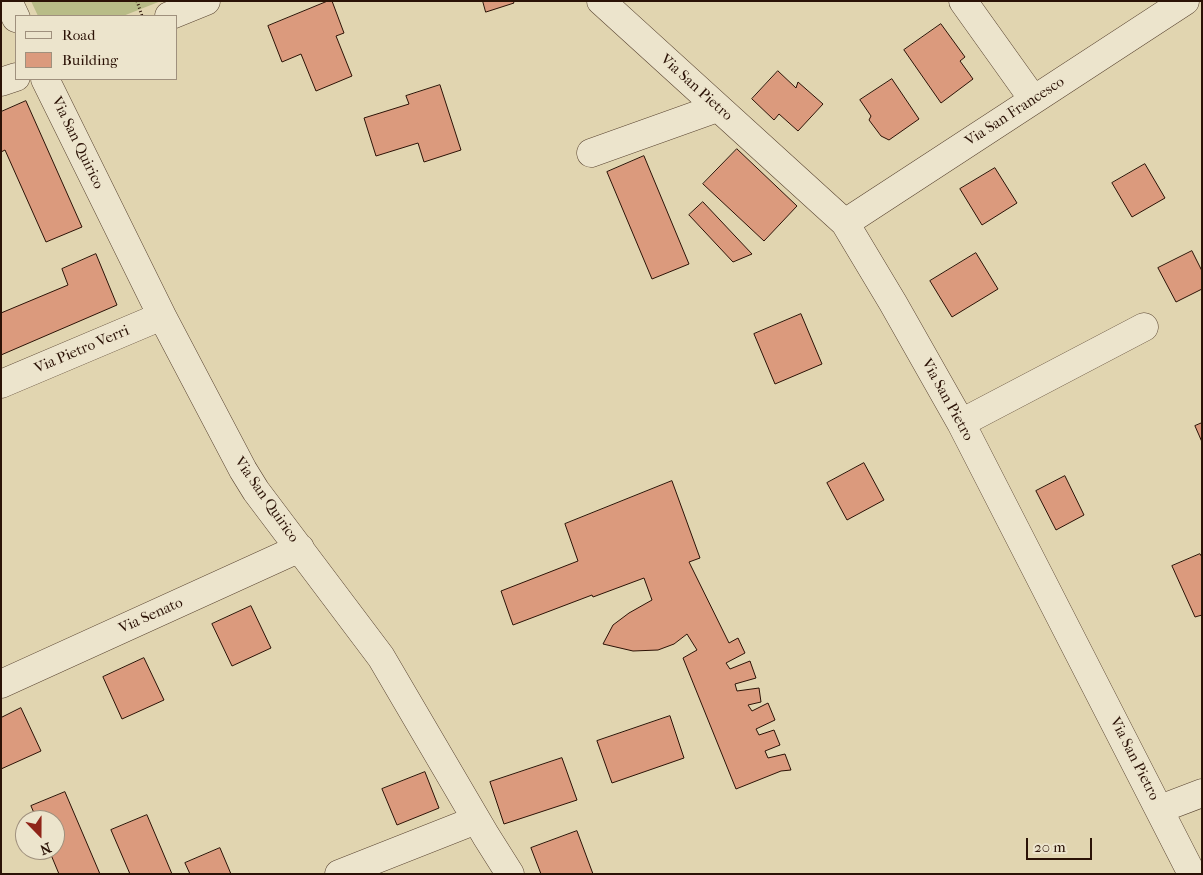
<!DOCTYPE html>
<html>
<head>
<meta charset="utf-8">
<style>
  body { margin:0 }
  #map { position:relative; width:1203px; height:875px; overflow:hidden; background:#e1d5b0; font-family:"IM FELL French Canon",serif }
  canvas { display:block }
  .frame { position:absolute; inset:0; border:2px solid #2b1206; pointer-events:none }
  .legend { position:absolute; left:15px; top:15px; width:162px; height:65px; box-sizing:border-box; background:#ece4cc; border:1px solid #9f907d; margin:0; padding:6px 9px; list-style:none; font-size:15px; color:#2b1206 }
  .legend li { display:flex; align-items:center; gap:10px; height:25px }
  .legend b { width:25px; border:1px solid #9f907d }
  .north { position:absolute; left:15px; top:810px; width:50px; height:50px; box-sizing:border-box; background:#ece4cc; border:1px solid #9f907d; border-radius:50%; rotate:158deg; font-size:14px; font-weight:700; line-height:20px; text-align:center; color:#2b1206 }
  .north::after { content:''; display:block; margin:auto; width:18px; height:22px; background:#8f2418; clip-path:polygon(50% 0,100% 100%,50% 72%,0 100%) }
  .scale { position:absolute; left:1026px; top:838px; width:66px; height:22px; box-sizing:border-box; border:2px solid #2b1206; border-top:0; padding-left:6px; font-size:15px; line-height:18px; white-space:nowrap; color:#2b1206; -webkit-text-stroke:4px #ece4cc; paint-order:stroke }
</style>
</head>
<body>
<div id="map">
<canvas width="1203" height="875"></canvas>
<div class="frame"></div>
<ul class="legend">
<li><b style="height:6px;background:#ece4cc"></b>Road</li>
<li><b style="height:14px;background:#db9a7d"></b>Building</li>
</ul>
<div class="north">N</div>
<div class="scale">20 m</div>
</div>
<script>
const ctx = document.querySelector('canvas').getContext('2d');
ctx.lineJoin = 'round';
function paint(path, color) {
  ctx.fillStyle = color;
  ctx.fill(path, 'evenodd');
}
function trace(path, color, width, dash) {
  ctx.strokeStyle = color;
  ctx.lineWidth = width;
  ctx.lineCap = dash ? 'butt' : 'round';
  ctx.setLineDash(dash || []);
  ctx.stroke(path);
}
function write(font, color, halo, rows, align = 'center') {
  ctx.font = font + ' "IM FELL French Canon",serif';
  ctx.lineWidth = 4;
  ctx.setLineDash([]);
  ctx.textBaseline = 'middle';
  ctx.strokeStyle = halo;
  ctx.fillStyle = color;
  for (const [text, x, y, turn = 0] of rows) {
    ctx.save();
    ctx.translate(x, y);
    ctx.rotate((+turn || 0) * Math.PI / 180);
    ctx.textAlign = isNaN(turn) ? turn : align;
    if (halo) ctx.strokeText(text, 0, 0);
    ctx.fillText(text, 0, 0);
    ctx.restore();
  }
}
const green = new Path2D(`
  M31,1H161L123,16H38Z`);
const building = new Path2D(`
  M328,1H332L344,33L336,36L352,76L316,91L301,54L282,62L268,26Z
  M483,1H513L514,3L486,12Z
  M941,24L965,57L960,61L973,79L941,103L904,50Z
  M778,71L796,88L798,82L823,104L798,131L779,114L774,120L752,99Z
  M892,79L919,119L889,140L881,136L869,120L871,116L860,100Z
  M440,85L461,150L424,162L418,143L376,156L364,118L409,104L406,96Z
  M26,101L82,227L46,242L5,150L1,152V112Z
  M737,149L797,206L764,241L703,184Z
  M644,156L689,264L652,279L607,172Z
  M1145,164L1165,198L1132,217L1112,183Z
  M995,168L1017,203L982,225L960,189Z
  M703,202L752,254L733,262L689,215Z
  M1192,251L1202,271V289L1176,302L1158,268Z
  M976,253L998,289L952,317L930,281Z
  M96,254L117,305L1,355V313L68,285L62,269Z
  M801,314L822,364L775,384L754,334Z
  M1202,423V442L1195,426Z
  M864,463L884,500L847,520L827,483Z
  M1065,476L1084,515L1056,530L1036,491Z
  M672,481L700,558L689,562L729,643L738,638L745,653L726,663L730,669L750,661L756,678L735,684L737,691L759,688L761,702L748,705L752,711L768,703L775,720L756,729L759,735L774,730L780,745L765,751L768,758L785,754L791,770L781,771L736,789L683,658L697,650L687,634L674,644L658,650L633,651L603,644L613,625L629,613L652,600L644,578L593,597L592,595L513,625L501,591L578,561L565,524Z
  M1200,554L1202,557V615L1195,617L1172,566Z
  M251,606L271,648L232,666L212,624Z
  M144,658L164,700L122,719L103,677Z
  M21,708L41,751L1,769V718Z
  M670,716L684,758L612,783L597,741Z
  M562,758L577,800L504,824L490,782Z
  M425,772L439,808L397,825L382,789Z
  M65,792L100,874H59L49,850H55V820H37L31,806Z
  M147,815L172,874H130L111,830Z
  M577,831L593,874H541L531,848Z
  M220,848L231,874H190L185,863Z`);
const path = new Path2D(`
  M137,1L142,16`);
const minor = new Path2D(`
  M8,1L16,18
  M601,1L845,223L893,303L961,423L1192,874
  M963,1L1033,99
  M169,16L206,1
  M45,79L162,316L243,470L256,491L381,657L486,836L510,874
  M1,82L16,77
  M591,153L717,108
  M845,223L1185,1
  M1,384L162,316
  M961,423L1144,327
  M1,684L300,548
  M1160,809L1202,793
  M339,874L476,820`);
const streetNames = [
  ["Via San Pietro",696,88,42],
  ["Via San Francesco",1015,112,-33],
  ["Via San Quirico",77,143,64],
  ["Via Pietro Verri",82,350,-23],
  ["Via San Pietro",947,400,61],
  ["Via San Quirico",266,500,55],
  ["Via Senato",151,616,-24],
  ["Via San Pietro",1134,759,63]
];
paint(green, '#b8bc87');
paint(building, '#db9a7d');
trace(building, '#2b1206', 1);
trace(minor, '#584330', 29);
trace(path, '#2b1206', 3, [1, 2.5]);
trace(minor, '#ece4cc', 28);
write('15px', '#2b1206', '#ece4cc', streetNames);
</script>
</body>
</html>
